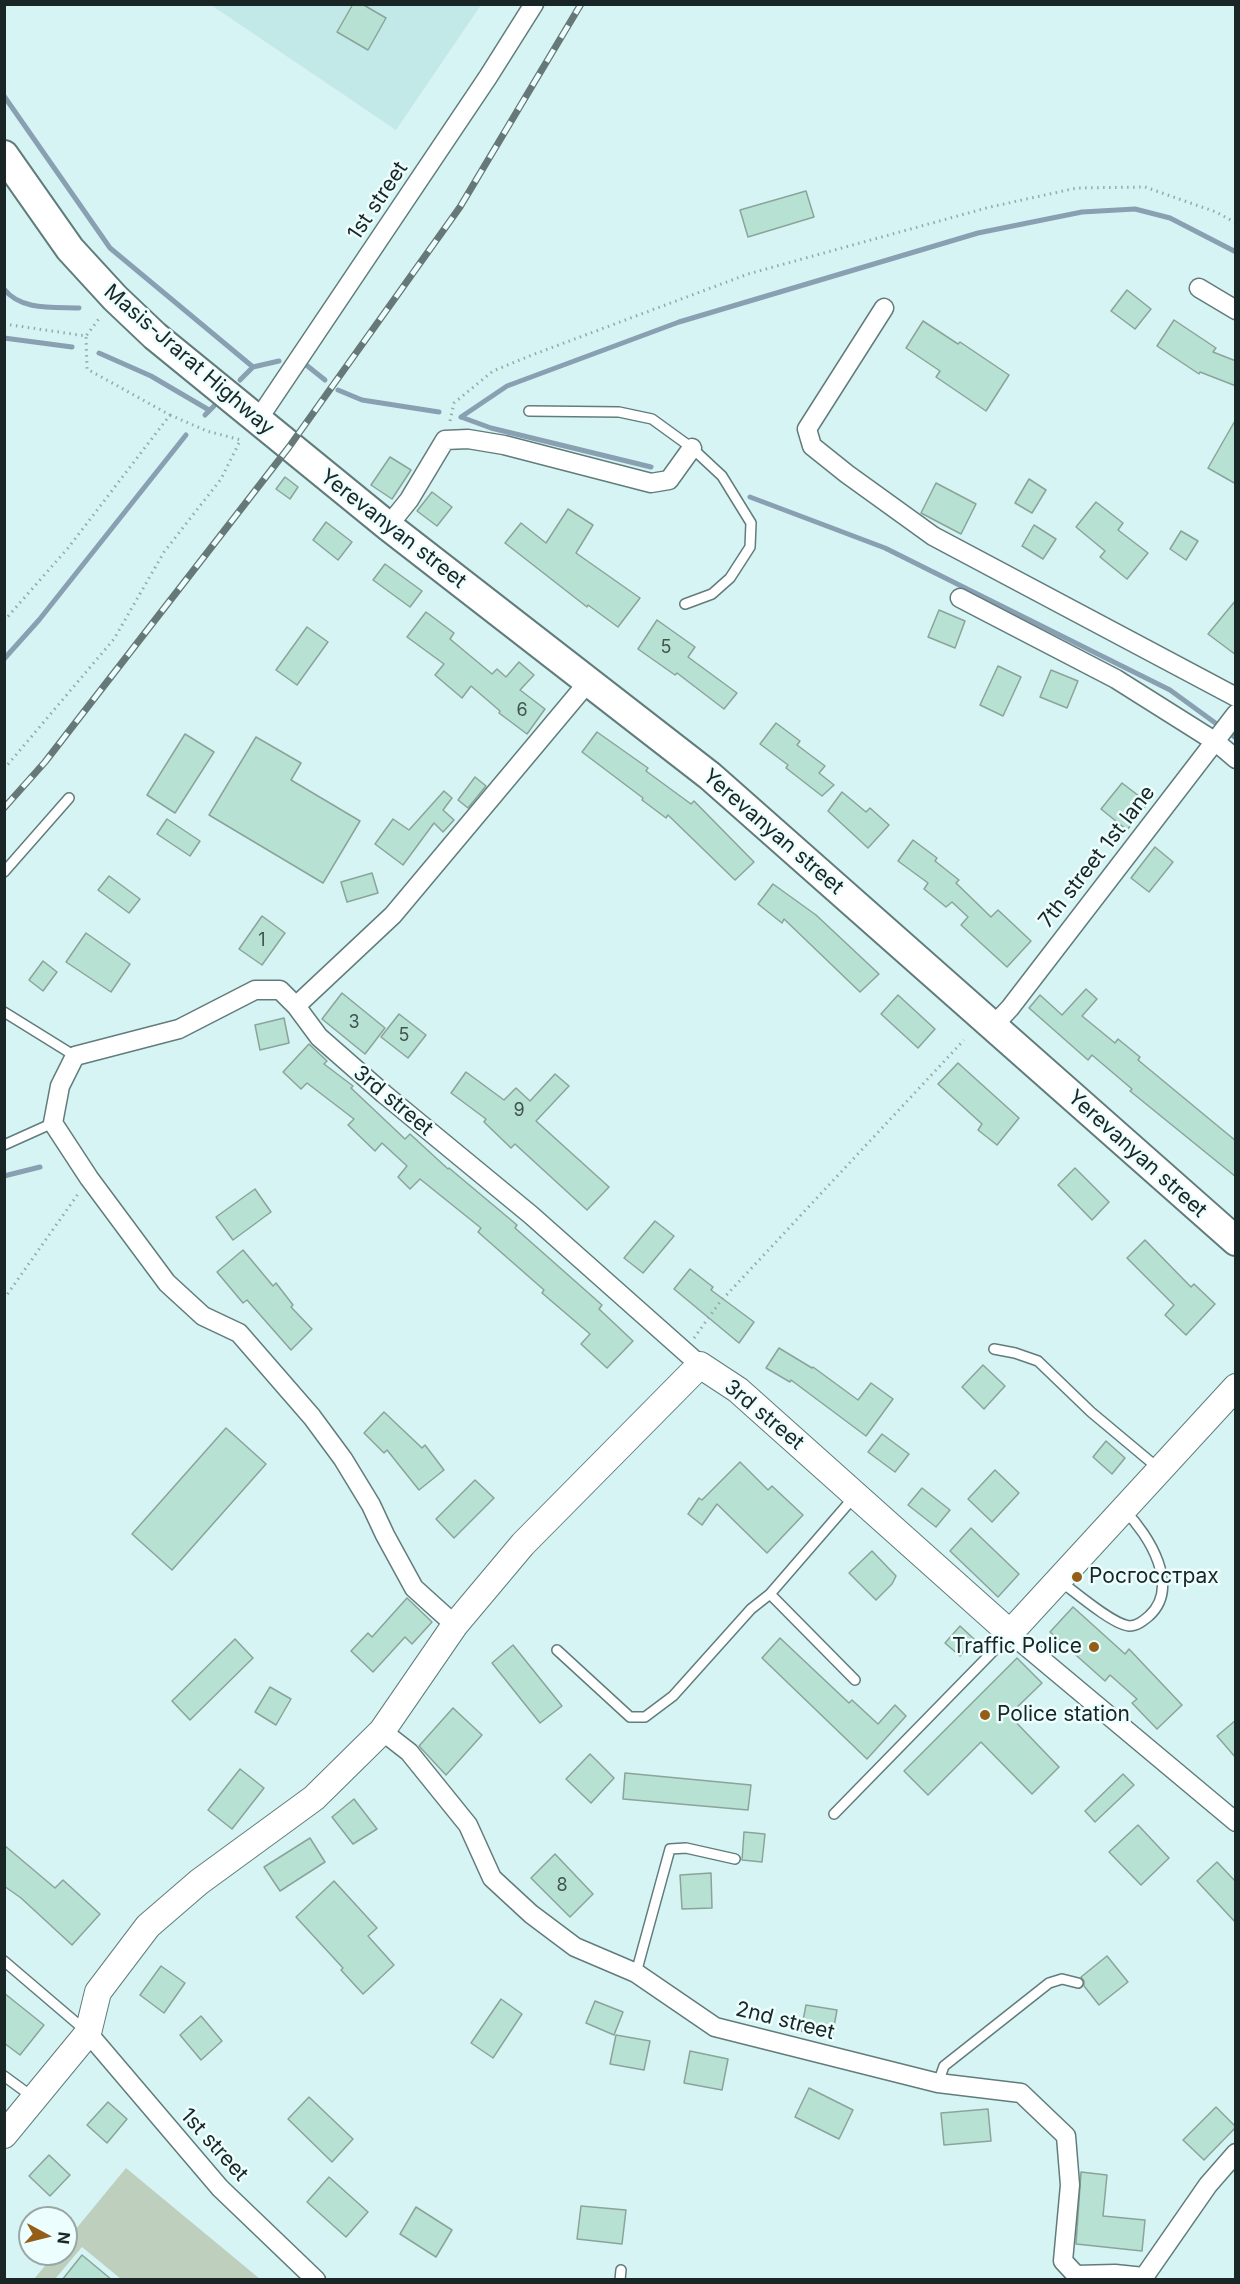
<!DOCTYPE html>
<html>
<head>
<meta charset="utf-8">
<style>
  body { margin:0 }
  #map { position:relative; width:1240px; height:2284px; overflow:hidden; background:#d6f4f4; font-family:Inter,sans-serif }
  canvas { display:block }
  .frame { position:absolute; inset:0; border:6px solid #1a2525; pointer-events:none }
  .north { position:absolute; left:18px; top:2206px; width:60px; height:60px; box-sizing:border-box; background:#edfefe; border:2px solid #99a7a7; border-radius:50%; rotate:97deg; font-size:16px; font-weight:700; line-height:24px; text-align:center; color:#1a2525 }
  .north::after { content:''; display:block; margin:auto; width:21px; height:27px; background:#955e17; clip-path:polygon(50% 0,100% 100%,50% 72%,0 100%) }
</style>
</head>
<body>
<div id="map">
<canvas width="1240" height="2284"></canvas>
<div class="frame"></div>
<div class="north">N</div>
</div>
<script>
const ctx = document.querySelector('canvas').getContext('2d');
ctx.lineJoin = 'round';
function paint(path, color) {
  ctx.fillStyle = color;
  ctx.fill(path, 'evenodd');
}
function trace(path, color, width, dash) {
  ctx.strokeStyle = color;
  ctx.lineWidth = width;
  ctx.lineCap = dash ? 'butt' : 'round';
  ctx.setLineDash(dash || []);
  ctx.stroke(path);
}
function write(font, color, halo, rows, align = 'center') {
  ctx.font = font + ' Inter,sans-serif';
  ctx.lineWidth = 5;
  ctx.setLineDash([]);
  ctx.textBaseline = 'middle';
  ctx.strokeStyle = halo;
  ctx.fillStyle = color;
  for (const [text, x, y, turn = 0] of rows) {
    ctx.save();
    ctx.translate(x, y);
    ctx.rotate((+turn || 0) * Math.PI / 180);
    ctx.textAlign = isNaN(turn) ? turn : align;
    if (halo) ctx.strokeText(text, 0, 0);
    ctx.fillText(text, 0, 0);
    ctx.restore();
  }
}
const built = new Path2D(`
  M211,5H481L396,130Z`);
const green = new Path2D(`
  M126,2168L260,2279H121L82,2247L55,2279H34L55,2254H66V2241Z`);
const stream = new Path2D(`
  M4,96L110,248L253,367
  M4,289C21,311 54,307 79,308
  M4,338L72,347
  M99,353L151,376L209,410
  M305,364L325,380
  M240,380L253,367L279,361
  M338,390L362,400L439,412
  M205,415L214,406
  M461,417L507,386L679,322L978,233L1082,212L1135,209L1170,218L1236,252
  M461,417L491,428L651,467
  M750,497L885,548L1170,690L1236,738
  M4,659L39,620L186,435
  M4,1176L40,1167`);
const building = new Path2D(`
  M353,4H362L386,18L368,50L337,32Z
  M806,191L814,217L748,237L740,210Z
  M1127,290L1151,309L1135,329L1111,311Z
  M1174,320L1216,348L1213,352L1236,361V386L1200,372L1199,374L1157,346Z
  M923,321L958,344L960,342L1009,375L986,411L936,377L940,371L906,348Z
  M1236,419V484L1208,468Z
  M390,457L411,470L392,499L371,485Z
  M285,477L298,487L290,499L276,489Z
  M1029,479L1046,490L1032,513L1015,503Z
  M936,483L976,504L961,534L921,513Z
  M432,492L452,507L437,526L417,511Z
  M1096,502L1123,523L1118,530L1148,553L1127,579L1100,557L1105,551L1076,527Z
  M568,509L593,525L576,553L640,598L618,627L588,605L587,607L505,543L521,523L546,543Z
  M326,522L352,542L338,560L313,540Z
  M1034,525L1056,539L1043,559L1022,546Z
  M1181,531L1198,541L1186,560L1170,549Z
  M385,564L422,591L410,607L373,580Z
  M1236,600V655L1208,634Z
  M939,610L965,621L955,648L928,637Z
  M426,612L454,633L450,639L492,674L497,669L506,677L519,662L534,675L520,690L545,709L527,734L499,713L500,711L471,686L462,698L435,675L444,664L407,637Z
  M657,620L695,647L688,657L737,693L724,709L677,673L675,675L638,649Z
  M307,627L328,642L297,685L276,670Z
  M998,666L1021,677L1003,716L980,705Z
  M1051,670L1078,681L1067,708L1040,697Z
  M776,723L800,741L797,745L825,766L819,773L834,785L822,796L786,768L788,765L760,744Z
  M597,732L648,768L646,771L691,804L694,801L754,862L735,880L668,815L666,818L642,800L643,798L582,752Z
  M185,734L214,752L175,813L147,795Z
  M256,737L301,763L291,780L360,821L323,883L209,815Z
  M475,777L486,786L468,808L458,800Z
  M1122,783L1148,803L1127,830L1101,809Z
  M444,791L452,798L443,810L454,820L443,832L434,823L403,865L375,844L393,819L409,830Z
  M842,792L866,812L870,808L889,825L868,848L828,811Z
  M167,819L200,841L190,856L157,834Z
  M913,840L937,858L935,861L959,880L956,883L991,917L998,910L1031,941L1007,967L961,925L968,917L952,902L946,907L924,889L928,883L898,861Z
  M1155,847L1173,862L1149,892L1131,878Z
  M372,873L378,893L347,902L341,882Z
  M109,876L140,899L129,913L98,890Z
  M773,884L816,915L879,974L860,992L784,919L782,923L758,904Z
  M262,916L285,933L262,965L239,949Z
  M86,933L130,964L111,992L66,962Z
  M43,961L57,972L43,991L29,980Z
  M1086,989L1097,999L1082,1016L1115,1043L1118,1039L1140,1057L1138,1060L1236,1141V1177L1130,1091L1132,1089L1092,1055L1088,1060L1029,1008L1040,995L1062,1015Z
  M342,993L385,1028L365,1054L322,1019Z
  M898,995L935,1029L918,1048L881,1014Z
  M399,1014L426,1035L408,1058L381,1037Z
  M284,1018L289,1043L260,1050L255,1025Z
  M309,1044L327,1061L324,1064L353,1086L351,1088L405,1139L410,1134L448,1169L449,1168L517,1225L515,1228L602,1305L599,1309L633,1341L607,1368L581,1344L590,1334L542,1293L544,1290L478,1232L481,1228L420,1179L410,1189L398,1177L407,1166L382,1143L375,1151L348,1125L354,1119L307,1083L301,1089L283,1072Z
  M958,1063L1019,1118L997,1145L978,1130L982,1124L938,1084Z
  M466,1072L504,1100L516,1088L530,1101L555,1074L569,1086L536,1121L609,1187L587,1210L515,1144L511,1148L484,1122L486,1119L451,1093Z
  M1075,1168L1109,1202L1092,1220L1058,1185Z
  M255,1189L271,1212L233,1240L216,1217Z
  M655,1221L674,1236L643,1273L624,1258Z
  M1145,1240L1191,1287L1194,1284L1215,1304L1186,1335L1165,1315L1174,1305L1127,1258Z
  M243,1250L273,1286L276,1283L293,1305L291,1307L312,1329L291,1350L247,1300L243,1303L217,1272Z
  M690,1269L713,1287L711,1290L754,1322L739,1343L674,1289Z
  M779,1348L812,1368L813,1367L858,1400L871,1383L893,1399L866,1436L791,1380L790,1382L766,1368Z
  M983,1365L1005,1386L984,1409L962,1387Z
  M384,1412L422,1448L425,1445L444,1470L419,1490L387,1450L384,1453L364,1433Z
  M226,1428L266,1464L172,1570L132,1534Z
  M882,1434L909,1454L895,1472L868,1452Z
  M1106,1441L1125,1458L1112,1474L1093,1457Z
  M740,1462L768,1490L772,1486L803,1515L767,1553L717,1504L702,1525L688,1514L699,1498L702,1500Z
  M995,1470L1019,1493L992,1522L968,1499Z
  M475,1480L494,1498L454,1538L436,1519Z
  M922,1488L950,1510L936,1527L908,1505Z
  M971,1528L1019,1574L998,1597L950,1551Z
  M872,1551L896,1576L892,1584L876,1600L849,1573Z
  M407,1598L432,1622L412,1644L405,1637L373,1672L351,1651L368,1633L372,1637Z
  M1073,1607L1125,1654L1129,1649L1182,1705L1157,1729L1132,1703L1137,1699L1110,1675L1105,1681L1050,1632Z
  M960,1626L974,1639L960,1656L945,1643Z
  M780,1638L849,1703L852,1700L878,1724L895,1705L906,1716L867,1759L762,1658Z
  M235,1639L253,1658L190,1720L172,1701Z
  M513,1645L562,1706L540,1723L492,1663Z
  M1017,1658L1042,1683L1009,1715L1059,1767L1032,1794L981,1742L928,1795L904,1771Z
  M270,1687L291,1699L276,1725L255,1712Z
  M453,1708L482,1735L446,1775L419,1746Z
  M1236,1720V1758L1217,1736Z
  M590,1754L614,1778L591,1803L566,1779Z
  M240,1769L264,1788L232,1829L208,1810Z
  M625,1773L751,1785L748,1810L623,1799Z
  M1123,1774L1134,1785L1095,1822L1085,1811Z
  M354,1799L377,1829L353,1844L332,1817Z
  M1138,1825L1169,1858L1141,1885L1109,1852Z
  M744,1832L765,1834L762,1862L742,1860Z
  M310,1838L325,1862L280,1891L264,1867Z
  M4,1845L55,1888L63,1880L100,1914L72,1945L21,1898L4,1886Z
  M555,1854L593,1894L570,1917L531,1878Z
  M1217,1862L1236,1882V1923L1197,1881Z
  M711,1873L712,1908L682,1909L680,1875Z
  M334,1881L377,1928L368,1936L394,1965L363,1994L341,1970L343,1968L296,1917Z
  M1107,1956L1128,1982L1099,2005L1084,1986V1981L1081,1977Z
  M161,1966L185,1983L164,2013L140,1995Z
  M4,1993L44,2025L20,2055L4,2043Z
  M501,1999L522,2014L493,2058L471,2043Z
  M595,2001L623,2012L614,2035L586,2023Z
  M806,2005L837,2010L832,2037L801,2031Z
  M201,2016L222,2041L201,2060L180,2035Z
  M616,2035L650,2041L644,2070L610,2064Z
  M690,2051L728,2059L722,2090L684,2083Z
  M809,2088L853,2110L839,2139L795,2117Z
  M309,2097L353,2139L332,2162L288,2119Z
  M108,2102L127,2119L107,2143L87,2125Z
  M1216,2107L1236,2127L1204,2160L1183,2140Z
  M988,2109L991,2141L944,2145L941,2113Z
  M49,2155L70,2175L50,2196L29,2176Z
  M1081,2172L1107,2175L1103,2216L1145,2220L1142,2251L1076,2244Z
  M329,2177L368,2212L346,2237L307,2202Z
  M581,2206L626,2210L622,2244L577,2239Z
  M416,2207L452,2230L436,2257L400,2234Z
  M82,2255L112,2280H62Z`);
const path = new Path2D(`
  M4,324L86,336L101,316
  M170,415L207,431L241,440
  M450,421L454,403L493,371L532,355L748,274L990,207L1077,188L1145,187L1216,212L1236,223
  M4,621L68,548L170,415L87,369L86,336
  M4,769L114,639L164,552L221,479L241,439
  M4,1299L78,1194
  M694,1338L720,1302L964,1040`);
const lane = new Path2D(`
  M529,411L619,412L652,419L692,448L722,476L751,523L750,547L730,578L712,594L685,604
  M4,872L69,798
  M4,1012L75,1056
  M4,1145L53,1123
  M994,1349L1015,1353L1038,1361L1091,1412L1158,1468
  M854,1497L770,1594L855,1680
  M1060,1581C1075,1592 1112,1624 1129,1626C1137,1626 1143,1621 1149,1616C1181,1587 1149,1535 1125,1511
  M557,1650L630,1717H645L673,1696L751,1609L770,1594
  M834,1814L1009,1635
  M4,1961L86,2031
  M636,1973L670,1849L686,1848L735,1859
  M4,2076L34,2098
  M938,2083L944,2066L1049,1983L1062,1979L1078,1983
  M620,2280L621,2270`);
const street = new Path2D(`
  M1199,288L1236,310
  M884,308L807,429L812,446L847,474L933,536L1236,697
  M257,421L488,77L534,4
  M388,526L409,500L445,440L468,439L504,445L651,483L669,480L692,448
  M960,598L1116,679L1216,742L1236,759
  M296,1006L393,915L589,681
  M993,1026L1010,1008L1236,714
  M455,1625L414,1588L385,1535L371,1505L343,1459L312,1417L239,1333L203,1316L167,1283L89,1178L53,1123L60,1086L75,1056L179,1029L255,990H280L296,1006L319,1037L384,1094L531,1215L700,1365
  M1010,1633L1236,1822
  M382,1731L409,1752L468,1825L492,1878L531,1914L575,1947L636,1973L715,2027L938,2083L1021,2093L1066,2136L1070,2185L1063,2261L1076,2275L1115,2274L1144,2277
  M88,2033L220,2188L316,2280
  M1142,2280L1208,2185L1236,2153`);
const secondary = new Path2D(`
  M4,2135L88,2033L98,1992L148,1926L199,1882L314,1798L382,1731L455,1625L523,1544L700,1365L738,1390L1010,1633L1236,1387`);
const primary = new Path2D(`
  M4,155L70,249L115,298L155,336L388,526L710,776L1236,1241`);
const rail = new Path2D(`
  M4,808L45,762L289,447L460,207L581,4`);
const markers = [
  [1077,1577,6,"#955e17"],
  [1094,1647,6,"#955e17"],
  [985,1715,6,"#955e17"]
];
const numberNames = [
  ["5",666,648],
  ["6",522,711],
  ["1",262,941],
  ["3",354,1023],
  ["5",404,1036],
  ["9",519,1111],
  ["8",562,1886]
];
const streetNames = [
  ["1st street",378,201,-56],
  ["Masis-Jrarat Highway",189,360,41],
  ["Yerevanyan street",393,529,38],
  ["Yerevanyan street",773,832,41],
  ["7th street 1st lane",1097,857,-52],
  ["3rd street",393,1101,40],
  ["Yerevanyan street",1137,1154,42],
  ["3rd street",764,1415,40],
  ["2nd street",785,2021,14],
  ["1st street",214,2145,48]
];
const poiNames = [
  ["Росгосстрах",1089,1577],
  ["Traffic Police",1082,1647,"right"],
  ["Police station",997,1715]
];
paint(built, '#c2e8e8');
paint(green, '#becfbd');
trace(stream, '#89a0b3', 5);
paint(building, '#b7e1d2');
trace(building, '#8ba49a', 1.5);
trace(lane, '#627c7c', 12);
trace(street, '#627c7c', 21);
trace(secondary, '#627c7c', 28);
trace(primary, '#627c7c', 32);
trace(path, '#93aaaa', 3, [1.5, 4.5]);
trace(lane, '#fff', 9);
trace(street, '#fff', 18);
trace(secondary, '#fff', 26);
trace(primary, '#fff', 28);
trace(rail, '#667878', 7);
trace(rail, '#edfefe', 4.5, [14]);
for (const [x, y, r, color] of markers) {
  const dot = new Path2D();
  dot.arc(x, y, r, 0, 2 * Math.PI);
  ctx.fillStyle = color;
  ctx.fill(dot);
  trace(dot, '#edfefe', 2);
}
write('18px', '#415450', null, numberNames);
write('21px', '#1a2525', '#edfefe', streetNames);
write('21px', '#1a2525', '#edfefe', poiNames, 'left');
</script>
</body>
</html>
